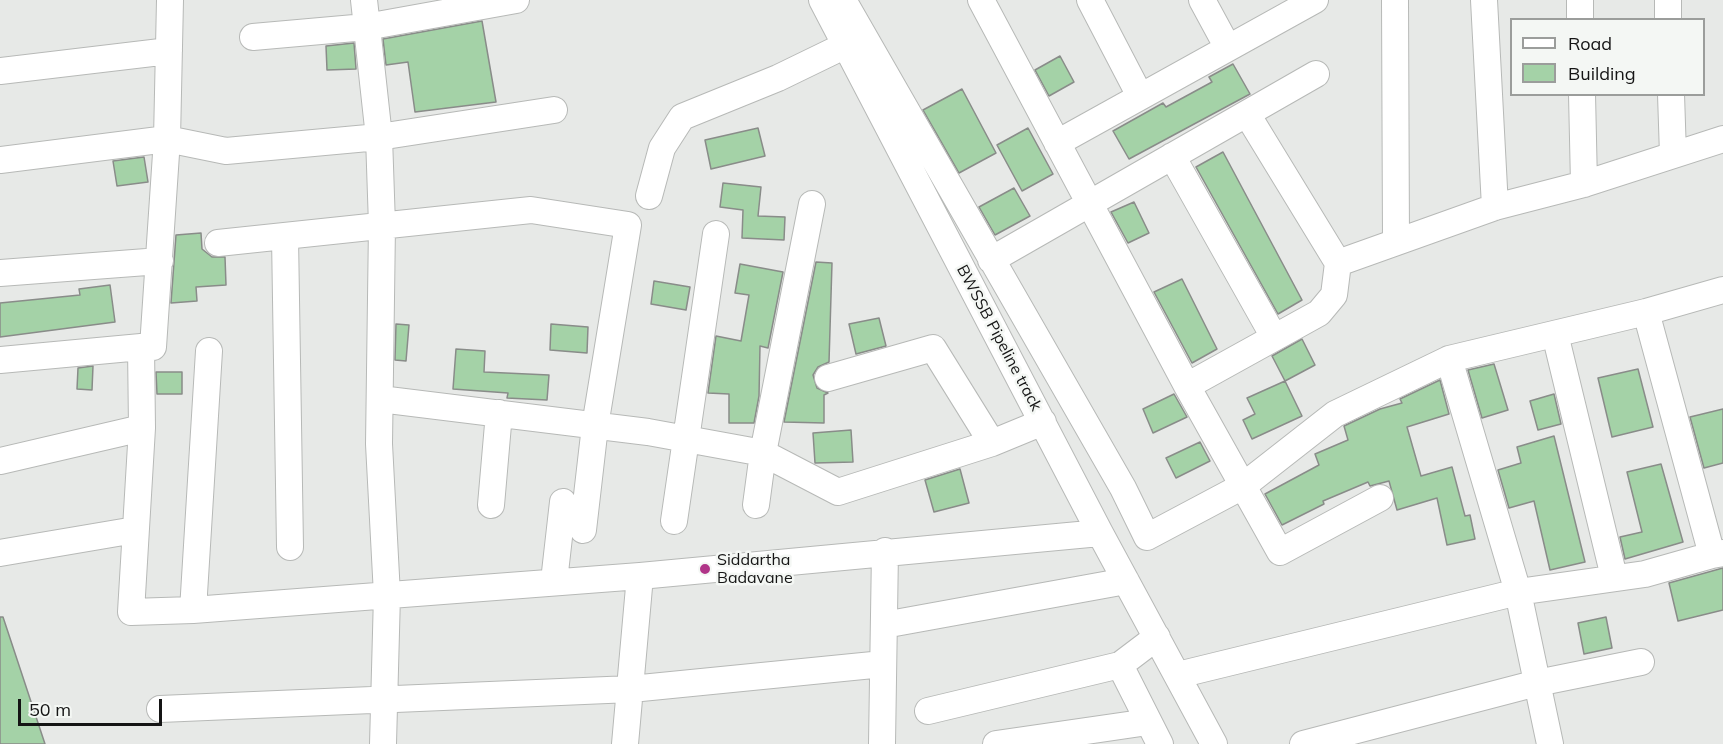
<!DOCTYPE html>
<html>
<head>
<meta charset="utf-8">
<style>
  body { margin:0 }
  #map { position:relative; width:1723px; height:744px; overflow:hidden; background:#e7e9e7; font-family:Mulish,sans-serif }
  canvas { display:block }
  .legend { position:absolute; left:1510px; top:18px; width:195px; height:78px; box-sizing:border-box; background:#f4f7f4; border:2px solid #9b9d9b; margin:0; padding:8px 10px; list-style:none; font-size:18px; color:#151515 }
  .legend li { display:flex; align-items:center; gap:12px; height:30px }
  .legend b { width:30px; border:2px solid #9b9d9b }
  .scale { position:absolute; left:18px; top:699px; width:144px; height:27px; box-sizing:border-box; border:3px solid #151515; border-top:0; padding-left:8px; font-size:18px; line-height:21px; white-space:nowrap; color:#151515; -webkit-text-stroke:4px #f4f7f4; paint-order:stroke }
</style>
</head>
<body>
<div id="map">
<canvas width="1723" height="744"></canvas>
<ul class="legend">
<li><b style="height:8px;background:#fff"></b>Road</li>
<li><b style="height:16px;background:#a4d2a7"></b>Building</li>
</ul>
<div class="scale">50 m</div>
</div>
<script>
const ctx = document.querySelector('canvas').getContext('2d');
ctx.lineJoin = 'round';
function paint(path, color) {
  ctx.fillStyle = color;
  ctx.fill(path, 'evenodd');
}
function trace(path, color, width, dash) {
  ctx.strokeStyle = color;
  ctx.lineWidth = width;
  ctx.lineCap = dash ? 'butt' : 'round';
  ctx.setLineDash(dash || []);
  ctx.stroke(path);
}
function write(font, color, halo, rows, align = 'center') {
  ctx.font = font + ' Mulish,sans-serif';
  ctx.lineWidth = 5;
  ctx.setLineDash([]);
  ctx.textBaseline = 'middle';
  ctx.strokeStyle = halo;
  ctx.fillStyle = color;
  for (const [text, x, y, turn = 0] of rows) {
    ctx.save();
    ctx.translate(x, y);
    ctx.rotate((+turn || 0) * Math.PI / 180);
    ctx.textAlign = isNaN(turn) ? turn : align;
    if (halo) ctx.strokeText(text, 0, 0);
    ctx.fillText(text, 0, 0);
    ctx.restore();
  }
}
const building = new Path2D(`
  M482,21L496,102L415,112L408,62L386,65L383,39Z
  M354,43L356,69L327,70L326,46Z
  M1060,56L1074,82L1049,96L1035,70Z
  M1233,64L1250,94L1129,159L1113,131L1163,103L1166,107L1212,82L1209,77Z
  M962,89L996,153L959,173L923,110Z
  M758,128L765,156L711,169L705,140Z
  M1028,128L1053,174L1022,191L997,145Z
  M1223,152L1302,300L1278,314L1196,167Z
  M144,157L148,182L117,186L113,161Z
  M723,183L761,187L758,216L785,217L784,240L742,238L743,210L720,207Z
  M1014,188L1030,216L995,235L979,207Z
  M1134,202L1149,233L1128,243L1111,212Z
  M201,233L202,249L212,257H225L226,285L196,287L197,301L171,303L176,235Z
  M816,262L832,263L829,362L818,367L813,375L817,388L828,393L824,395V423L784,422Z
  M740,264L783,272L768,348L760,346L759,396L754,423H729V394L708,393L716,336L741,341L749,295L735,293Z
  M1182,279L1217,349L1192,363L1154,292Z
  M654,281L690,287L686,310L651,304Z
  M110,285L115,322L0,337V303L80,295L79,289Z
  M879,318L886,346L856,354L849,324Z
  M396,324L409,325L406,361L395,360Z
  M551,324L588,327L587,353L550,350Z
  M1302,339L1315,365L1285,381L1272,356Z
  M456,349L485,351L484,372L549,375L547,400L507,398L508,393L453,389Z
  M1494,364L1508,410L1482,418L1468,370Z
  M93,366L92,390L77,389L78,368Z
  M1638,369L1653,427L1612,437L1598,378Z
  M156,372H182V394H157Z
  M1440,380L1449,414L1407,427L1421,476L1452,467L1465,516L1470,515L1475,539L1447,545L1437,498L1397,510L1389,481L1370,486L1368,482L1323,501L1324,504L1282,525L1265,494L1319,465L1315,454L1348,440L1344,426L1380,409L1402,403L1400,399Z
  M1285,381L1302,416L1252,439L1243,420L1255,414L1247,398Z
  M1174,394L1187,417L1153,433L1143,409Z
  M1554,394L1561,424L1538,430L1530,401Z
  M1723,409V463L1704,468L1690,417Z
  M851,430L853,462L815,463L813,433Z
  M1554,436L1585,562L1550,570L1534,501L1509,508L1498,470L1521,463L1517,447Z
  M1200,442L1210,461L1176,478L1166,458Z
  M1661,464L1683,542L1625,559L1620,537L1642,532L1627,472Z
  M960,469L969,503L934,512L925,480Z
  M1723,568V610L1678,621L1669,583Z
  M0,617H3L45,744H0Z
  M1606,617L1612,648L1584,654L1578,623Z`);
const minor = new Path2D(`
  M170,0L167,139L153,347H141L142,428L131,612L193,610L640,576L1100,533
  M364,0L379,137L382,225L379,444L387,595L383,744
  M822,0L1100,533L1214,744
  M843,0L1123,488L1147,537L1243,486L1335,414L1449,359L1646,312L1723,290
  M981,0L1187,386L1280,552L1380,498
  M1090,0L1140,96
  M1202,0L1228,48
  M1395,0L1396,240
  M1484,0L1495,207
  M1580,0V20
  M1668,0V20
  M253,37L366,27L516,0
  M0,71L169,51
  M1582,94L1584,184
  M1671,94L1673,155
  M1247,114L1338,263
  M1057,143L1315,0
  M1172,156L1274,337
  M0,160L167,139L226,151L379,137L554,110
  M649,196L662,148L682,117L778,78L846,45
  M285,237L290,547
  M218,243L531,210L628,225L595,426L583,530
  M991,260L1316,74
  M0,273L160,261
  M1646,312L1712,555L1723,553
  M1555,334L1614,577
  M1449,359L1518,592L1550,744
  M0,360L141,347
  M828,378L933,348L992,443
  M1187,386L1319,313L1334,295L1338,263L1495,207L1584,184L1723,139
  M380,399L648,432L763,453L838,492L992,443L1043,422
  M0,461L142,428
  M491,505L499,413
  M756,505L763,453L812,204
  M674,521L716,234
  M0,553L135,530
  M554,581L563,502
  M193,610L209,351
  M884,625L1126,581
  M1120,665L1160,744
  M1178,675L1518,592L1645,574L1712,555
  M160,709L631,689L883,664
  M928,711L1120,665L1157,637
  M625,744L640,576
  M882,744L885,551
  M996,744L1148,722
  M1303,744L1537,683L1641,662`);
const markers = [
  [705,569,6,"#b03588"]
];
const streetNames = [
  ["BWSSB Pipeline track",999,338,62]
];
const poiNames = [
  ["Siddartha",717,560],
  ["Badavane",717,578]
];
paint(building, '#a4d2a7');
trace(building, '#898c89', 1.5);
trace(minor, '#b7b9b7', 28);
trace(minor, '#fff', 26);
for (const [x, y, r, color] of markers) {
  const dot = new Path2D();
  dot.arc(x, y, r, 0, 2 * Math.PI);
  ctx.fillStyle = color;
  ctx.fill(dot);
  trace(dot, '#f4f7f4', 2);
}
write('16px', '#151515', '#f4f7f4', streetNames);
write('16px', '#151515', '#f4f7f4', poiNames, 'left');
</script>
</body>
</html>
